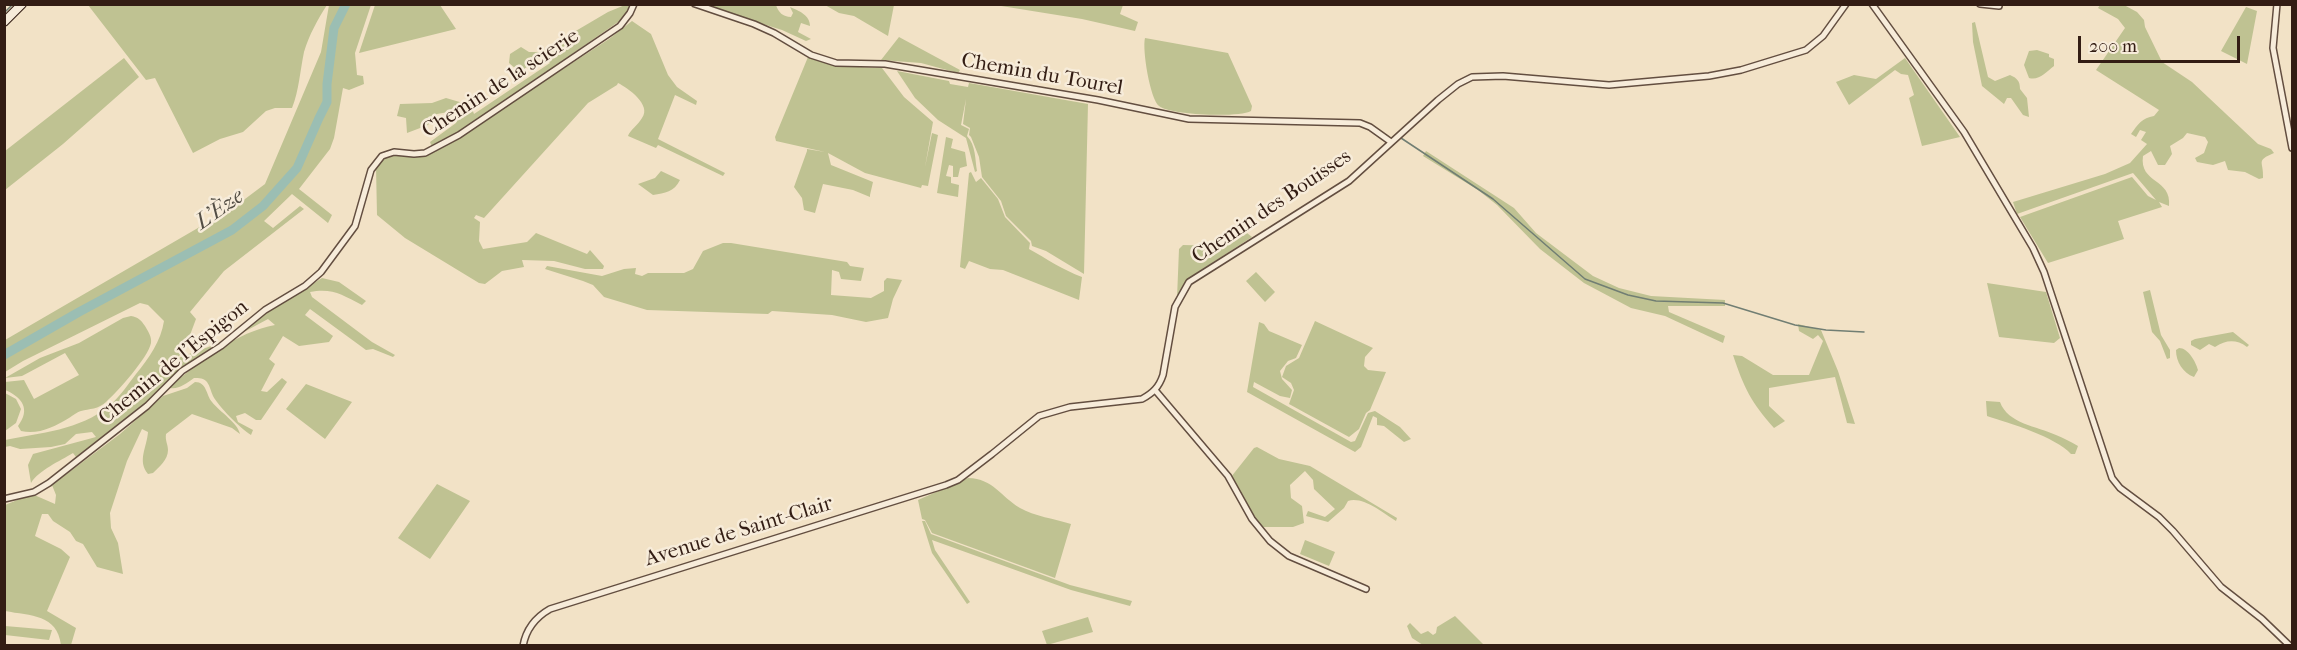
<!DOCTYPE html>
<html>
<head>
<meta charset="utf-8">
<style>
  body { margin:0 }
  #map { position:relative; width:2297px; height:650px; overflow:hidden; background:#f2e2c6; font-family:"IM FELL French Canon",serif }
  canvas { display:block }
  .frame { position:absolute; inset:0; border:6px solid #331d14; pointer-events:none }
  .scale { position:absolute; left:2078px; top:36px; width:162px; height:27px; box-sizing:border-box; border:3px solid #331d14; border-top:0; padding-left:8px; font-size:18px; line-height:21px; white-space:nowrap; color:#331d14; -webkit-text-stroke:4px #f7ecda; paint-order:stroke }
</style>
</head>
<body>
<div id="map">
<canvas width="2297" height="650"></canvas>
<div class="frame"></div>
<div class="scale">200 m</div>
</div>
<script>
const ctx = document.querySelector('canvas').getContext('2d');
ctx.lineJoin = 'round';
function paint(path, color) {
  ctx.fillStyle = color;
  ctx.fill(path, 'evenodd');
}
function trace(path, color, width, dash) {
  ctx.strokeStyle = color;
  ctx.lineWidth = width;
  ctx.lineCap = dash ? 'butt' : 'round';
  ctx.setLineDash(dash || []);
  ctx.stroke(path);
}
function write(font, color, halo, rows, align = 'center') {
  ctx.font = font + ' "IM FELL French Canon",serif';
  ctx.lineWidth = 5;
  ctx.setLineDash([]);
  ctx.textBaseline = 'middle';
  ctx.strokeStyle = halo;
  ctx.fillStyle = color;
  for (const [text, x, y, turn = 0] of rows) {
    ctx.save();
    ctx.translate(x, y);
    ctx.rotate((+turn || 0) * Math.PI / 180);
    ctx.textAlign = isNaN(turn) ? turn : align;
    if (halo) ctx.strokeText(text, 0, 0);
    ctx.fillText(text, 0, 0);
    ctx.restore();
  }
}
const green = new Path2D(`
  M88,5H327C318,19 309,35 304,52C300,71 299,91 292,108H275L266,111L243,132L220,139L193,153L155,78L146,80Z
  M329,5H371L355,53L357,75L363,76L364,84L349,90L343,88L334,138L330,149L299,189L332,215L328,223L292,194L264,221L273,228L300,206L304,209L224,271L190,312L196,319L187,343L178,358L211,346V350C187,364 176,374 157,393C133,417 104,438 76,457L73,453C60,461 39,470 31,483L28,465L33,454L96,437L92,432L76,434L65,444L51,447L20,449L10,446L5,447V440C40,433 80,430 109,406C120,397 128,384 136,374C149,358 161,341 164,321L148,305L140,303L23,361L5,372V340L222,214L225,200L233,195L241,202L265,184L321,52Z
  M375,5H440L456,29L359,53Z
  M625,5H630L624,17L618,22L458,134L432,147L430,142L456,123L460,110L437,114L428,125L407,133L406,118L397,116L400,104L432,103L446,98L463,103L469,101L474,114L550,63L543,55L524,69H516L509,63L510,54L521,47L529,52H540L608,12Z
  M703,5H776C778,12 783,17 791,17L793,13L790,7C799,11 810,15 810,26L801,23L798,32L811,39L806,41L782,30Z
  M825,5H894L888,36L854,16L839,13Z
  M995,5H1123L1120,14L1138,22L1135,31L1082,19Z
  M2100,5H2124L2137,12L2144,20L2145,27L2162,62L2192,82L2258,144L2271,149L2274,153C2255,161 2264,161 2263,178L2259,179L2245,172L2228,170L2225,161L2213,165L2197,162L2195,158L2204,153L2208,142L2205,137L2187,133L2183,138L2170,146L2172,154L2165,165H2158L2151,151L2143,156C2139,184 2172,178 2169,206L2159,202L2162,207L2118,221L2124,239L2048,263L2020,217L2132,177L2148,196L2156,200L2133,173L2017,214L2013,202L2105,174L2130,163L2147,144L2141,140L2146,132L2140,130L2136,137L2131,134C2138,124 2142,118 2154,116L2159,110L2096,70L2125,28L2118,19L2098,8Z
  M2246,7L2257,11L2247,64L2221,51Z
  M632,21L651,34L668,75L677,87L697,101L696,105L675,95L658,139L725,173L723,176L658,145L656,148L628,136C630,130 638,125 642,118C652,105 628,88 618,83L617,85L588,103L484,218L476,215L474,218L480,222L479,241L483,249L527,242L536,233L587,254L590,250L604,266L603,269H585L554,261L522,260L524,267L502,271L485,284L479,283L405,238L377,215L376,167C392,150 394,157 414,157C425,157 436,151 445,146L609,39Z
  M1975,22L1988,77L1995,81L2010,75C2017,78 2020,81 2020,89L2027,98L2029,117L2023,115L2011,98H2007L2004,104L1982,86L1973,42L1972,23Z
  M899,37L960,70L958,73L921,63L881,60Z
  M1145,38L1228,53L1252,106L1251,111C1238,118 1170,115 1159,106C1150,99 1142,49 1145,38Z
  M2037,50L2049,54V57L2054,59V66C2046,72 2039,81 2029,78L2024,65L2029,51Z
  M808,57C833,67 856,67 882,68L904,97L933,122L925,167L932,133L938,135L928,186L922,185L921,188L865,173L828,153L831,165L873,182L870,195V197L853,190L823,184L815,213L804,210L802,198L794,187L807,151V149L825,152L776,141L775,137Z
  M124,58L139,77L63,144L5,190V151Z
  M1905,58L1960,137L1922,146L1909,98L1914,95L1908,75L1901,74L1895,70L1849,105L1836,82L1854,75L1876,79Z
  M897,71L949,81L950,84L968,87L969,83L1088,104L1084,274L1046,251L1032,246L1031,241L1006,216L1001,201L982,177L979,157L971,137L969,135L970,128L963,124L966,99L961,125L969,129L967,136C976,145 975,160 977,171L975,172L966,138L938,120L915,98Z
  M946,137L953,139L951,148L965,152L967,166L960,168L958,177H953V166L949,165L946,176L951,177V183L959,185L958,197L937,193Z
  M1426,151L1514,208L1536,233L1593,276L1619,288L1651,296L1725,300V306H1668L1669,312L1725,336L1723,343L1665,316L1631,308L1584,283L1540,249L1497,205L1478,190L1423,156Z
  M661,171L680,180C674,192 665,193 653,195L638,184L655,178Z
  M971,172L976,182L981,178L998,199L1005,217L1030,243L1029,249C1047,259 1063,270 1082,277L1079,300L1003,270L990,269L969,261L965,269L960,267L969,173Z
  M1247,233L1252,237L1189,278L1177,298L1179,249L1183,245L1224,246Z
  M723,243H731L847,262L850,266L864,268L861,281L841,279L839,272L832,270L831,295L871,298L884,291V281L887,278L902,280L893,299L888,318L866,322L832,315L772,311L768,314L647,310L604,297L593,285L583,281L545,269L547,266L602,276L624,269L636,268L635,274L642,276L648,273H684L693,269L703,251Z
  M1256,272L1275,292L1265,302L1246,281Z
  M322,278L339,282L366,301L362,305C342,295 333,288 310,292L312,297L372,342L395,355L393,357L373,349L366,350L310,309L305,315L333,336L329,342L299,346L283,336L269,359L275,364L261,391L267,392L282,378L287,382L261,420H256L245,413L236,416L238,422L253,430L251,435C240,428 219,407 213,396C211,392 210,386 207,382C204,378 199,378 194,378C187,383 178,390 170,388C195,363 239,331 275,325L268,319L242,333L241,331L266,313Z
  M1987,283L2046,292L2060,338L2054,343L1999,337Z
  M2150,290L2161,335L2170,350V358L2167,359L2160,341L2152,332L2143,292Z
  M131,316C138,317 141,320 145,326C148,331 152,337 151,343C148,358 117,392 106,402C99,409 89,409 81,411C77,412 72,416 69,418C54,427 38,435 21,431L18,426C31,409 22,397 5,390V382L24,380L34,399L79,375L65,353L22,376L5,378L40,358L79,343L123,318Z
  M1315,321L1373,348L1365,357L1364,366L1368,370L1386,372L1370,410L1366,413L1359,429L1349,437L1289,404L1294,390L1291,383L1282,377L1286,366L1299,358Z
  M1259,322L1264,324L1269,331L1302,345L1296,358L1288,361L1280,371L1282,379L1292,390L1290,398L1280,396L1254,382L1253,387L1351,442L1355,441L1368,413L1375,411L1400,427L1411,439L1404,442L1384,426L1377,425V418L1373,416L1361,447L1355,452L1247,392Z
  M1798,324L1821,330L1838,371L1855,424L1847,423L1835,377L1769,388V406L1785,421L1774,428C1751,402 1744,388 1733,355L1742,356L1773,375H1809L1823,341L1818,335L1813,339L1799,331Z
  M2233,332L2249,345L2247,347C2236,339 2226,340 2215,347L2209,344L2200,350L2191,345V341L2195,339Z
  M2179,348C2188,348 2196,362 2198,370L2194,377C2183,373 2176,362 2176,350Z
  M195,382C207,382 206,395 212,402C220,412 238,423 240,434L232,428L192,414L166,434C165,441 168,444 168,450C168,460 159,467 153,473L148,474C137,461 147,447 148,432L142,429L127,461L110,513L111,528L118,543L123,574L97,567L83,544L76,541L70,532L53,521L48,514H42L35,536L61,549L70,557L47,611L76,628L71,645H61C57,614 31,616 5,611V505L32,494L55,504L56,495L52,485L120,434L163,396L187,388Z
  M306,384L352,402L325,439L286,409Z
  M5,393L16,399L21,409L16,423L5,431Z
  M1986,401L2000,402C2008,424 2037,426 2056,435C2064,438 2071,442 2078,446L2075,454H2071C2056,437 2009,423 1987,416Z
  M1257,447L1279,459L1310,466L1397,518L1396,521C1383,513 1363,496 1348,501L1344,508L1328,522L1306,516L1308,511L1325,517L1335,509L1314,489L1313,480L1305,471L1290,485L1291,498L1302,506L1304,523L1293,527H1261L1231,477L1254,448Z
  M968,478C994,479 1000,496 1020,508C1034,516 1055,519 1071,524L1055,578L932,533L925,520L922,519L918,500Z
  M437,484L470,501L430,559L398,538Z
  M922,521H925L931,534L1070,585L1132,601L1130,606L1071,590L932,540L935,550L970,602L967,604L932,553Z
  M1305,540L1335,552L1329,566L1300,554Z
  M1455,616L1484,645H1423L1412,638L1407,626L1410,623L1421,634L1428,631L1433,635L1436,633L1437,627Z
  M1088,617L1093,632L1047,645L1042,631Z
  M5,626L52,630L49,640L5,635Z`);
const stream = new Path2D(`
  M4,13L13,4
  M1401,138L1493,199L1585,279L1628,295L1656,301L1723,303L1795,325L1826,330L1864,332`);
const river = new Path2D(`
  M4,355L79,312L232,230L263,206L297,168L319,118L327,102V84L334,28L346,4`);
const minor = new Path2D(`
  M695,4L754,24L774,33L811,55L836,63L885,64L1098,100L1189,119L1360,123L1370,127L1391,142
  M1872,4L1964,132L2033,248L2044,272L2112,478L2120,488L2159,517L2173,531L2221,587L2262,619L2290,646
  M1980,4L1999,6
  M2277,4L2273,48L2292,148
  M1155,390L1228,476L1252,519L1270,541L1289,556L1366,589
  M4,499L34,492L49,483L147,406L182,371L221,346L265,310L305,286L321,272L355,226L371,170L382,156L394,152L414,154L425,153L459,135L620,26L630,13L634,4
  M523,646C526,629 536,617 550,609L946,485L958,480L992,454L1039,416L1070,407L1142,399C1153,393 1159,387 1163,375L1175,307L1189,282L1349,181L1438,100L1458,84L1472,77L1503,76L1609,85L1709,76L1741,70L1806,50L1823,36L1846,4`);
const secondary = new Path2D(`
  M4,22L22,4`);
const streetNames = [
  ["Chemin du Tourel",1042,75,10],
  ["Chemin de la scierie",501,84,-33],
  ["Chemin des Bouisses",1272,207,-34],
  ["Chemin de l'Espigon",174,363,-39],
  ["Avenue de Saint-Clair",739,532,-17]
];
const waterNames = [
  ["L'Èze",220,210,-35]
];
paint(green, '#bfc292');
trace(stream, '#717e73', 1.5);
trace(river, '#9bbeb3', 9);
trace(minor, '#634e40', 8);
trace(secondary, '#331d14', 10);
trace(minor, '#f7ecda', 5);
trace(secondary, '#f7ecda', 8);
write('21px', '#331d14', '#f7ecda', streetNames);
write('italic 22px', '#524d44', '#f7ecda', waterNames);
</script>
</body>
</html>
